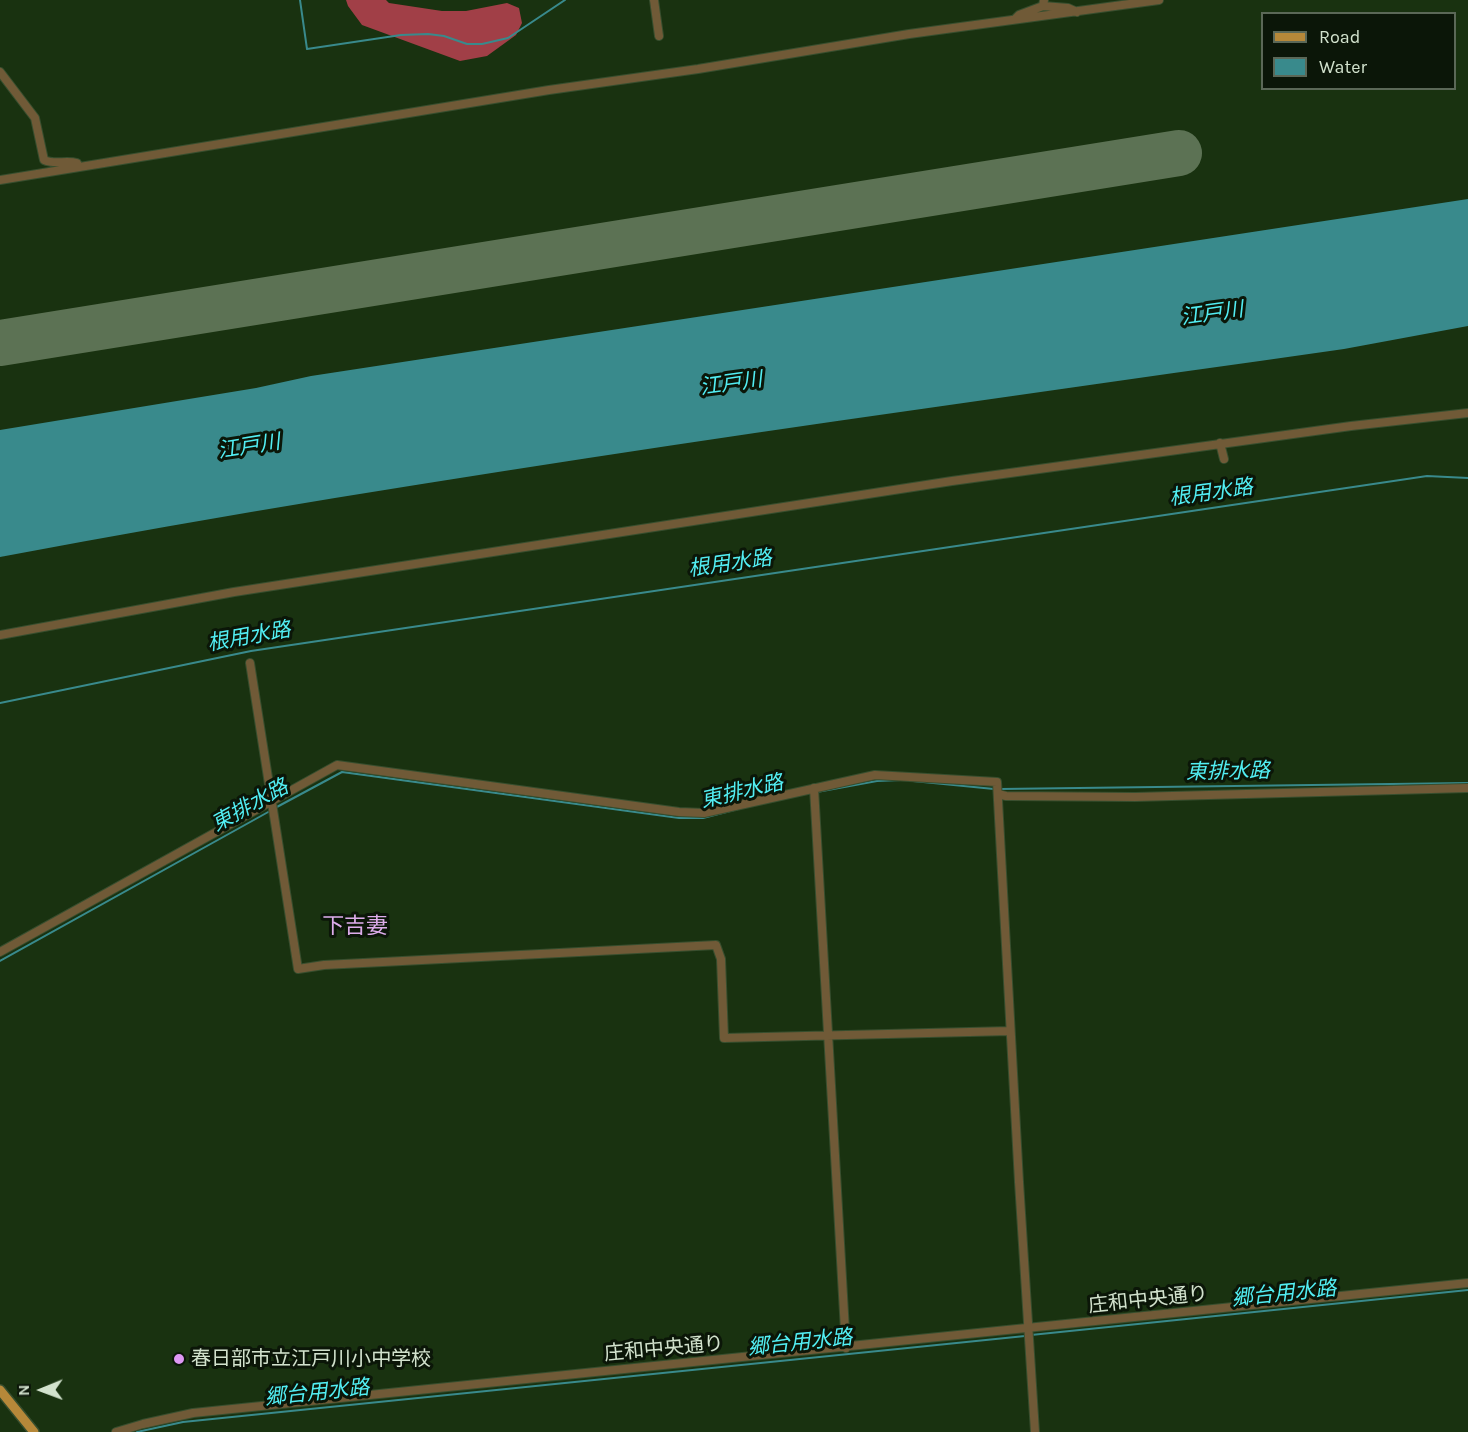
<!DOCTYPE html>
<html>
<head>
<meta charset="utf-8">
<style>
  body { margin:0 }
  #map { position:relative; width:1468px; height:1432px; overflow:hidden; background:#193210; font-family:Karla,sans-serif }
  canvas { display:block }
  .legend { position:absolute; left:1261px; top:12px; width:195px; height:78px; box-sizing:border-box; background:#0b1608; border:2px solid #5b6857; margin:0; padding:8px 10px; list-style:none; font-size:18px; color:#d2e2cd }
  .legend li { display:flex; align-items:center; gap:12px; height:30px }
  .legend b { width:30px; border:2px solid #5b6857 }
  .north { position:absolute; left:12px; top:1360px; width:60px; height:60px; -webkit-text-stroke:4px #0b1608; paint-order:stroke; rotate:269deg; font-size:16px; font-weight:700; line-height:24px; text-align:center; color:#d2e2cd }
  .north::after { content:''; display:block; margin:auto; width:21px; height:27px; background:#d2e2cd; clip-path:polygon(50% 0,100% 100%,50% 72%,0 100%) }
</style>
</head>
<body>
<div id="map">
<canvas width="1468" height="1432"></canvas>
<ul class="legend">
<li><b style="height:8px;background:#b68839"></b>Road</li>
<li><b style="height:16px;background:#398a8c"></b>Water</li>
</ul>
<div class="north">N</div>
</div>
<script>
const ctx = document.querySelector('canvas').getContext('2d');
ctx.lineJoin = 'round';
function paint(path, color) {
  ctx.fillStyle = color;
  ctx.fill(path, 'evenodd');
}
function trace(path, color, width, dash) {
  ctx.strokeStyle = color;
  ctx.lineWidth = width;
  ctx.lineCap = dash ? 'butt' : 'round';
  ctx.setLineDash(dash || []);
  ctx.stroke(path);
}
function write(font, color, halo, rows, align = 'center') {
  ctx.font = font + ' Karla,"Noto Sans JP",sans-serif';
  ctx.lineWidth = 6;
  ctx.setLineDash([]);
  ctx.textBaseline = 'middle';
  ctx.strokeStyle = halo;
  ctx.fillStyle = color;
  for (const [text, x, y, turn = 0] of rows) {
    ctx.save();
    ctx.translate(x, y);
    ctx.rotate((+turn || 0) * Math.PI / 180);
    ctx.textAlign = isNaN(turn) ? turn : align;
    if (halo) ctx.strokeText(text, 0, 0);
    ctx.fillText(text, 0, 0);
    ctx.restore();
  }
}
const forest = new Path2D(`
  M346,0H386L389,3L442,11H466L507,3L519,8L522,23L516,35L487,56L460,61L362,25L348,6Z`);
const water = new Path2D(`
  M1468,199V326L1344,349C895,413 446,473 0,557V430L256,388L311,376Z`);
const stream = new Path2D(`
  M300,0L307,49L401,35L428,34L444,36L467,44H482L508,38L565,0
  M0,703L251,651L1427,476L1468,478
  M913,781L994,789
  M1000,789L1468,783
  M806,794L877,781L901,780
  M275,808L342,772L679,818H703L742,808
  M0,961L270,811
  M1031,1335L1468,1290
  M137,1432L183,1422L1025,1336`);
const runway = new Path2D(`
  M0,343L1179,153`);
const minor = new Path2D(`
  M654,0L659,36
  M1043,6L1068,8L1077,12
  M1015,19L1019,15L1043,6L1044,0
  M0,72L35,118L44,160C54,165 66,160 77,163L78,167
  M0,180L549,90L698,69L909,34L1159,0
  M1220,443L1224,459
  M0,635L234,592L952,481L1351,426L1468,413
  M250,663L298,969L324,965L716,945L721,959L724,1038L1010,1031
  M814,788L846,1348
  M998,794L1006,796L1135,797L1468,788
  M0,952L337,765L679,812L704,813L875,775L997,782L1019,1182L1035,1432
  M116,1432L143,1424L193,1413L1468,1283`);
const major = new Path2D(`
  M0,1390L34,1432`);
const markers = [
  [179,1359,6,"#de98f3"]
];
const streetNames = [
  ["庄和中央通り",1148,1300,-6],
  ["庄和中央通り",664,1349,-5]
];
const poiNames = [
  ["春日部市立江戸川小中学校",191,1359]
];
const waterNames = [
  ["江戸川",1212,314,-8],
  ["江戸川",731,384,-8],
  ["江戸川",249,447,-9],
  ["根用水路",1211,493,-8],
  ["根用水路",730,564,-8],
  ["根用水路",249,637,-10],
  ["東排水路",1228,772,-1],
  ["東排水路",742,792,-13],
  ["東排水路",250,806,-29],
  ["郷台用水路",1284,1294,-6],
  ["郷台用水路",800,1343,-6],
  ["郷台用水路",317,1393,-6]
];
const quarterNames = [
  ["下吉妻",355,927]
];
paint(forest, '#a13f47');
paint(water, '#398a8c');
trace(stream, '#398a8c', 2);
trace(runway, '#5c7254', 46);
trace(minor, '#374e2e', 10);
trace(major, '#374e2e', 12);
trace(minor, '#705a37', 8);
trace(major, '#b68839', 9);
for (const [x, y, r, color] of markers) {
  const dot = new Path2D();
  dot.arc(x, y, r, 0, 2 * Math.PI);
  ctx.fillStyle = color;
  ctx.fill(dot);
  trace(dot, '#0b1608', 2);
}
write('20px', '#d2e2cd', '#0b1608', streetNames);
write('20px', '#d2e2cd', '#0b1608', poiNames, 'left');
write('italic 21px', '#52eef3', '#0b1608', waterNames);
write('22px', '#dcacea', '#0b1608', quarterNames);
</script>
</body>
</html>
